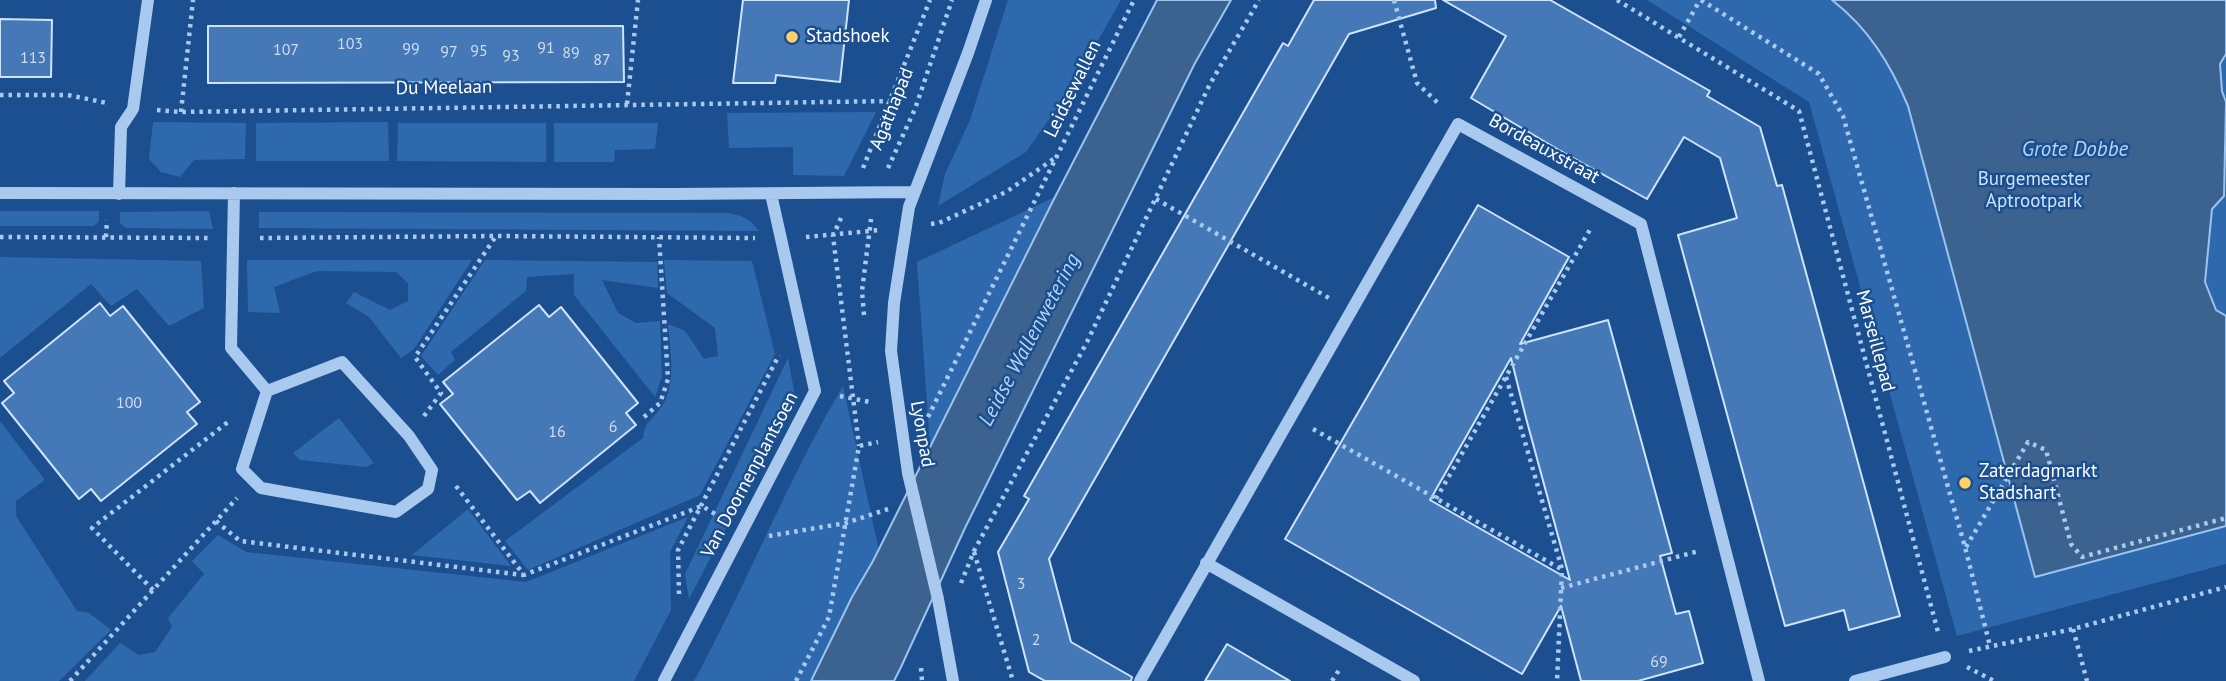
<!DOCTYPE html>
<html>
<head>
<meta charset="utf-8">
<style>
  body { margin:0 }
  canvas { display:block; background:#1b4f8f }
</style>
</head>
<body>
<canvas width="2226" height="681"></canvas>
<script>
const ctx = document.querySelector('canvas').getContext('2d');
ctx.lineJoin = 'round';
function paint(path, color) {
  ctx.fillStyle = color;
  ctx.fill(path, 'evenodd');
}
function trace(path, color, width, dash) {
  ctx.strokeStyle = color;
  ctx.lineWidth = width;
  ctx.lineCap = dash ? 'butt' : 'round';
  ctx.setLineDash(dash || []);
  ctx.stroke(path);
}
function write(font, color, halo, rows, align = 'center') {
  ctx.font = font + ' "PT Sans",sans-serif';
  ctx.lineWidth = 5;
  ctx.setLineDash([]);
  ctx.textBaseline = 'middle';
  ctx.strokeStyle = halo;
  ctx.fillStyle = color;
  for (const [text, x, y, turn = 0] of rows) {
    ctx.save();
    ctx.translate(x, y);
    ctx.rotate((+turn || 0) * Math.PI / 180);
    ctx.textAlign = isNaN(turn) ? turn : align;
    if (halo) ctx.strokeText(text, 0, 0);
    ctx.fillText(text, 0, 0);
    ctx.restore();
  }
}
const green = new Path2D(`
  M1008,0H1121L1073,85L1026,152L938,206L945,174L970,120Z
  M1647,0H2226V564L1957,636L1809,102Z
  M876,112L844,176L793,175V147L729,148L727,113Z
  M153,122L246,123L245,159L194,160L180,177L161,172L149,159Z
  M388,122L389,161H256V123Z
  M398,123H546V162L397,161Z
  M554,123H658L655,149L615,150L614,162H554Z
  M1055,197L930,446L917,262Z
  M0,211H99V221L94,226H0Z
  M209,211L213,229L126,228L120,223V212Z
  M259,212L729,213C743,216 751,219 759,231L259,228Z
  M0,257L201,261L204,308L169,326L137,289L111,306L91,284L0,358Z
  M247,260H472L414,349L401,358L369,317L346,303L354,292L390,310L408,301V283L396,272L317,271L274,287L280,313L248,312Z
  M485,260L657,262L658,288L602,280L618,313L636,323L660,321L662,376L655,397L574,295V274L527,277L526,291L451,352L455,360L438,375L421,356Z
  M664,260L752,261L775,354L700,495L528,570L505,541L643,438C645,420 653,420 662,406C677,383 670,350 668,324L685,331L704,359L718,356L715,328L667,293Z
  M788,358L795,396L689,599L685,574Z
  M843,386L879,551L852,597L810,681H694C747,584 787,481 843,386Z
  M339,418L374,463L366,467L300,460L293,453Z
  M0,421L45,480L16,501V516L77,611L89,613L111,630L59,681H0Z
  M468,509L511,566L412,555Z
  M688,517L670,552L671,610L634,681H85L120,643L139,655L155,652L172,627L168,618L204,574L192,561L218,535L246,552L526,582Z`);
const water = new Path2D(`
  M1157,0H1231L1195,63L965,528L901,667L894,681H811L852,597L873,561L1055,197Z
  M1832,0H2226V54L2220,64L2222,91L2226,102L2224,196L2212,209L2205,282L2216,310L2226,316V526L2035,577L1908,106C1890,63 1868,28 1832,0Z`);
const building = new Path2D(`
  M743,0H849L840,82L776,75L775,83H733Z
  M1314,0H1435L1436,8L1349,34L1049,559L1071,642L1132,677L1131,681H1045L1029,672L998,552L1029,499L1024,496L1085,389L1283,43L1288,46Z
  M1443,0H1550L1710,91L1707,96L1760,127L1777,186L1782,185L1900,616L1849,630L1844,610L1785,626L1678,235L1737,218L1720,158L1684,137L1647,199L1559,150L1471,98L1506,36Z
  M0,19L52,20L51,77H0Z
  M208,26H623L624,82L208,83Z
  M1478,205L1569,257L1520,344L1608,320L1672,553L1660,556L1676,614L1689,611L1703,663L1638,681H1581L1561,606L1522,674L1285,539ZM1511,358L1526,418L1570,580L1430,500Z
  M100,303L110,316L123,306L200,402L187,412L197,424L101,501L91,489L79,499L2,403L14,393L4,381Z
  M539,305L549,317L561,307L638,403L626,413L636,425L540,503L530,491L517,500L440,404L453,394L443,382Z
  M1227,644L1290,681H1205Z`);
const path = new Path2D(`
  M1394,0L1417,83L1440,105
  M1617,0L1799,111L1938,632
  M1701,0L1819,74L1843,116L1965,547L1990,646
  M1679,37L1700,0
  M0,95H68L107,103
  M627,104L638,0
  M157,110L181,112L891,101
  M181,112L193,0
  M863,168L930,0
  M888,168L915,109L952,0
  M1156,199L1329,298
  M841,218L833,236L859,446
  M931,224L939,223L1006,192L1055,158
  M0,237L209,238
  M106,237L107,220
  M806,237L880,230
  M260,238L496,236L755,238
  M864,315L862,291L871,219
  M1506,377L1562,569L1557,681
  M840,396L870,402
  M424,416L441,393L415,357L496,236
  M644,417L660,403L668,379L659,237
  M928,417L1134,0
  M1313,429L1561,569
  M456,486L524,575L702,506L720,517
  M1436,499L1592,226
  M216,521L240,541L523,575
  M769,536L846,523L888,509
  M1966,547L2028,442L2046,450L2071,544L2082,557L2226,518
  M974,552L1013,681
  M961,583L974,551L1087,342L1210,84L1259,0
  M1561,588L1699,551
  M153,590L92,528L228,422
  M679,594L678,550L779,355
  M2073,629L2087,681
  M1969,651L2073,629L2226,587
  M1967,667L1994,681
  M921,668L922,681
  M70,681L237,498
  M796,681L829,617L859,446L878,442
  M1332,681L1341,667`);
const minor = new Path2D(`
  M0,193L676,194L914,192
  M234,193L231,348L267,391
  M119,194L121,127L133,109L148,0
  M342,362L409,436L432,470L428,489L396,512L261,488L242,469L267,391Z
  M1206,563L1414,681
  M664,681L815,391L771,194
  M953,681L938,599L908,473L891,351L894,303L909,207L968,53L986,0
  M1140,681L1458,124L1641,224L1759,681
  M1855,681L1945,657`);
const markers = [
  [792,37,7,"#ffd166"],
  [1965,483,7,"#ffd166"]
];
const numberNames = [
  ["103",350,44],
  ["91",546,48],
  ["99",411,49],
  ["107",286,50],
  ["95",479,51],
  ["97",449,52],
  ["89",571,53],
  ["93",511,56],
  ["113",33,58],
  ["87",602,60],
  ["100",129,403],
  ["6",613,427],
  ["16",557,432],
  ["3",1021,584],
  ["2",1036,640],
  ["69",1659,662]
];
const poiNames = [
  ["Stadshoek",806,37],
  ["Zaterdagmarkt",1979,472],
  ["Stadshart",1979,494]
];
const streetNames = [
  ["Du Meelaan",444,88,-1],
  ["Leidsewallen",1073,89,-64],
  ["Agathapad",892,109,-68],
  ["Bordeauxstraat",1544,149,29],
  ["Marseillepad",1875,341,75],
  ["Lyonpad",922,434,80],
  ["Van Doornenplantsoen",750,475,-62]
];
const parkNames = [
  ["Burgemeester",2034,180],
  ["Aptrootpark",2034,202]
];
const waterNames = [
  ["Grote Dobbe",2075,150],
  ["Leidse Wallenwetering",1030,340,-62]
];
paint(green, '#2e69ad');
paint(water, '#3c6290');
trace(water, '#9cc4f0', 2);
paint(building, '#4478b7');
trace(building, '#cfe3fa', 2);
trace(path, '#a9c9ee', 4.5, [3.5, 5]);
trace(minor, '#a9c9ee', 12);
for (const [x, y, r, color] of markers) {
  const dot = new Path2D();
  dot.arc(x, y, r, 0, 2 * Math.PI);
  ctx.fillStyle = color;
  ctx.fill(dot);
  trace(dot, '#1b4f8f', 2.5);
}
write('16px', '#d0dded', null, numberNames);
write('19px', '#fff', '#1b4f8f', poiNames, 'left');
write('19px', '#fff', '#1b4f8f', streetNames);
write('19px', '#cfe3fa', '#1b4f8f', parkNames);
write('italic 21px', '#b5d3f5', '#1b4f8f', waterNames);
</script>
</body>
</html>
